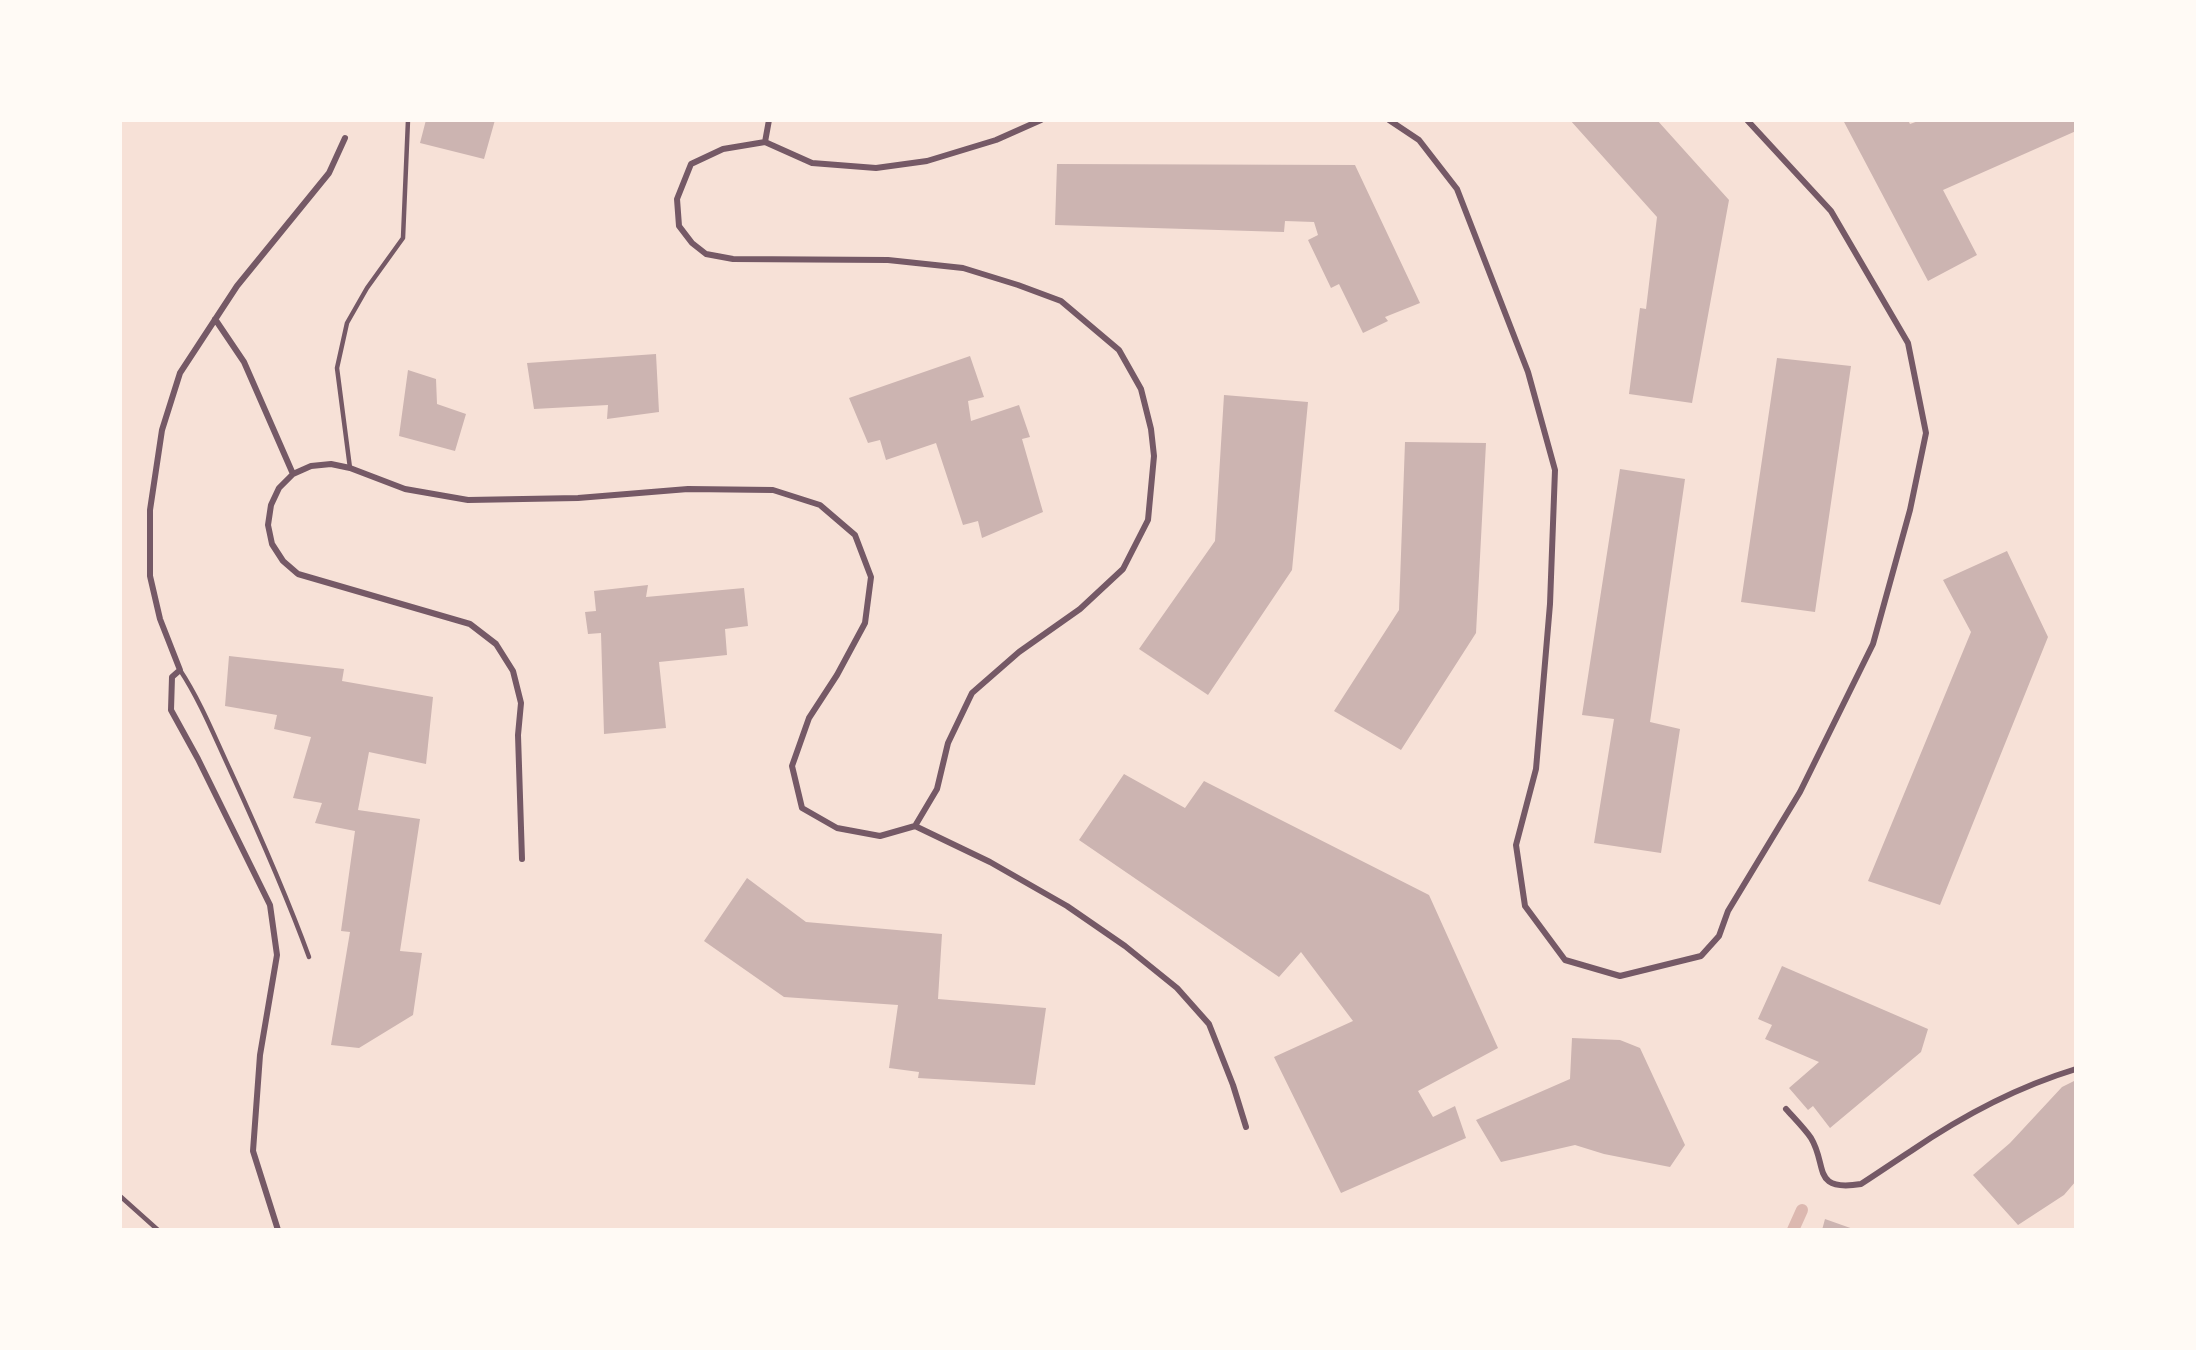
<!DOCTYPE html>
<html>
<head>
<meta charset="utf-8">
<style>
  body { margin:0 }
  #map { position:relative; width:2196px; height:1350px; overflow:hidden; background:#f7e1d7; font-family:Helvetica,sans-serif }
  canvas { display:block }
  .frame { position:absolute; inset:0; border:122px solid #fffaf5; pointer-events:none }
</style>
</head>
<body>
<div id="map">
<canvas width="2196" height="1350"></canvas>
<div class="frame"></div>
</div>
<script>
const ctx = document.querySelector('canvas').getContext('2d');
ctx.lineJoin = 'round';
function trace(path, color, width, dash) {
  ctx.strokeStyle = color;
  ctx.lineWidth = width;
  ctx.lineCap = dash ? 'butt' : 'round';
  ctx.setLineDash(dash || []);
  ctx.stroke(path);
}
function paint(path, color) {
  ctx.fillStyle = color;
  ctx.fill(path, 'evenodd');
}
const stream = new Path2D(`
  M1793,1230L1802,1210`);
const building = new Path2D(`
  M426,120H495L484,159L420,143Z
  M1570,120H1657L1729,200L1692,403L1629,394L1640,308L1646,309L1657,217Z
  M1843,120H1908L1910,124L1921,120H2076V131L1943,190L1977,255L1928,281Z
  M1057,164L1355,165L1420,303L1385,317L1388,321L1363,333L1339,284L1331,288L1308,240L1318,235L1314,222L1285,221L1284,232L1055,225Z
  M656,354L659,412L607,419L608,405L534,409L527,363Z
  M970,356L984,397L968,401L971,421L1019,405L1030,437L1022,439L1043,512L982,538L978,521L963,525L936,443L886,460L880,440L868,443L849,398Z
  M1777,358L1851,366L1815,612L1741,602Z
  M408,370L436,379L437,404L466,414L455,451L399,436Z
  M1224,395L1308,402L1292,570L1208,695L1139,649L1215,541Z
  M1405,442L1486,443L1476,633L1401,750L1334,711L1399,610Z
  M1620,469L1685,479L1650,722L1680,729L1661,853L1594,843L1614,719L1582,715Z
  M2007,551L2048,637L1940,905L1868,881L1971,632L1943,580Z
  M648,585L646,597L744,588L748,626L725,629L727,655L659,662L666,728L604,734L601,633L588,634L585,612L596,611L594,591Z
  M229,656L344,669L342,681L433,697L426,764L369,752L358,810L420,819L400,951L422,953L413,1015L359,1048L331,1045L350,932L341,931L355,831L315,823L322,803L293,798L311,737L274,729L277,715L225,706Z
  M1124,774L1185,808L1204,781L1429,895L1498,1048L1418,1091L1433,1117L1455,1106L1466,1138L1341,1193L1274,1057L1353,1021L1301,952L1279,977L1079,840Z
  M747,878L806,922L942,934L938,999L1046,1008L1035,1085L918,1078L919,1072L889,1068L898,1005L784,997L704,941Z
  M1782,966L1928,1029L1921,1052L1830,1128L1813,1106L1808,1110L1789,1088L1819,1062L1765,1039L1772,1025L1758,1019Z
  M1572,1038L1620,1040L1640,1048L1685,1145L1670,1167L1604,1154L1575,1145L1501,1162L1476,1120L1570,1079Z
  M2076,1080V1181L2064,1195L2018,1225L1973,1175L2010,1143L2062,1087Z
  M1825,1219L1856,1230H1822Z`);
const service = new Path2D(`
  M350,468L337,368L347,323L367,288L403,238L408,120
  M180,670C201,702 215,738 231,772C259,833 286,894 309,957
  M120,1196L158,1230`);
const minor = new Path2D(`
  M1389,120L1419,140L1457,189L1528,372L1555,470L1550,604L1536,769L1516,845L1525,906L1565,960L1620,976L1701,956L1719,936L1728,911L1800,792L1873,644L1910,510L1926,433L1908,343L1831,211L1747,120
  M765,142L769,120
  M215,319L244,362L293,474
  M915,826L990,862L1067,906L1125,946L1177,988L1209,1024L1233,1085L1246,1127
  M522,859L518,735L521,703L513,671L496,644L470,624L298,574L283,561L272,544L268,525L271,505L279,488L293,474L311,466L331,464L350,468L405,489L468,500L578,498L688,489L773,490L820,505L855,535L871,577L865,623L837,675L809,718L792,766L802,808L837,828L880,836L915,826L937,789L948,743L972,693L1019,652L1080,609L1123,569L1148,520L1154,456L1151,429L1141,389L1119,350L1061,301L1018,285L963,268L888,260L733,259L706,254L692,243L679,226L677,199L691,164L723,149L765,142L812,163L876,168L927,161L996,140L1041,120
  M1786,1109C1794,1118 1804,1128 1811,1138C1828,1166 1811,1192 1861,1184C1878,1173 1894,1162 1911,1151C1962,1116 2017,1087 2076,1069
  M278,1230L253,1151L260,1055L277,955L270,905L198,759L171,710L172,677L180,670L160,619L150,576V510L162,430L180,373L237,286L329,173L345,138`);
trace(stream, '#dcb8b0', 12);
paint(building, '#ccb4b1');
trace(service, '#755966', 4.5);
trace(minor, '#755966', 6);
</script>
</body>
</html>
